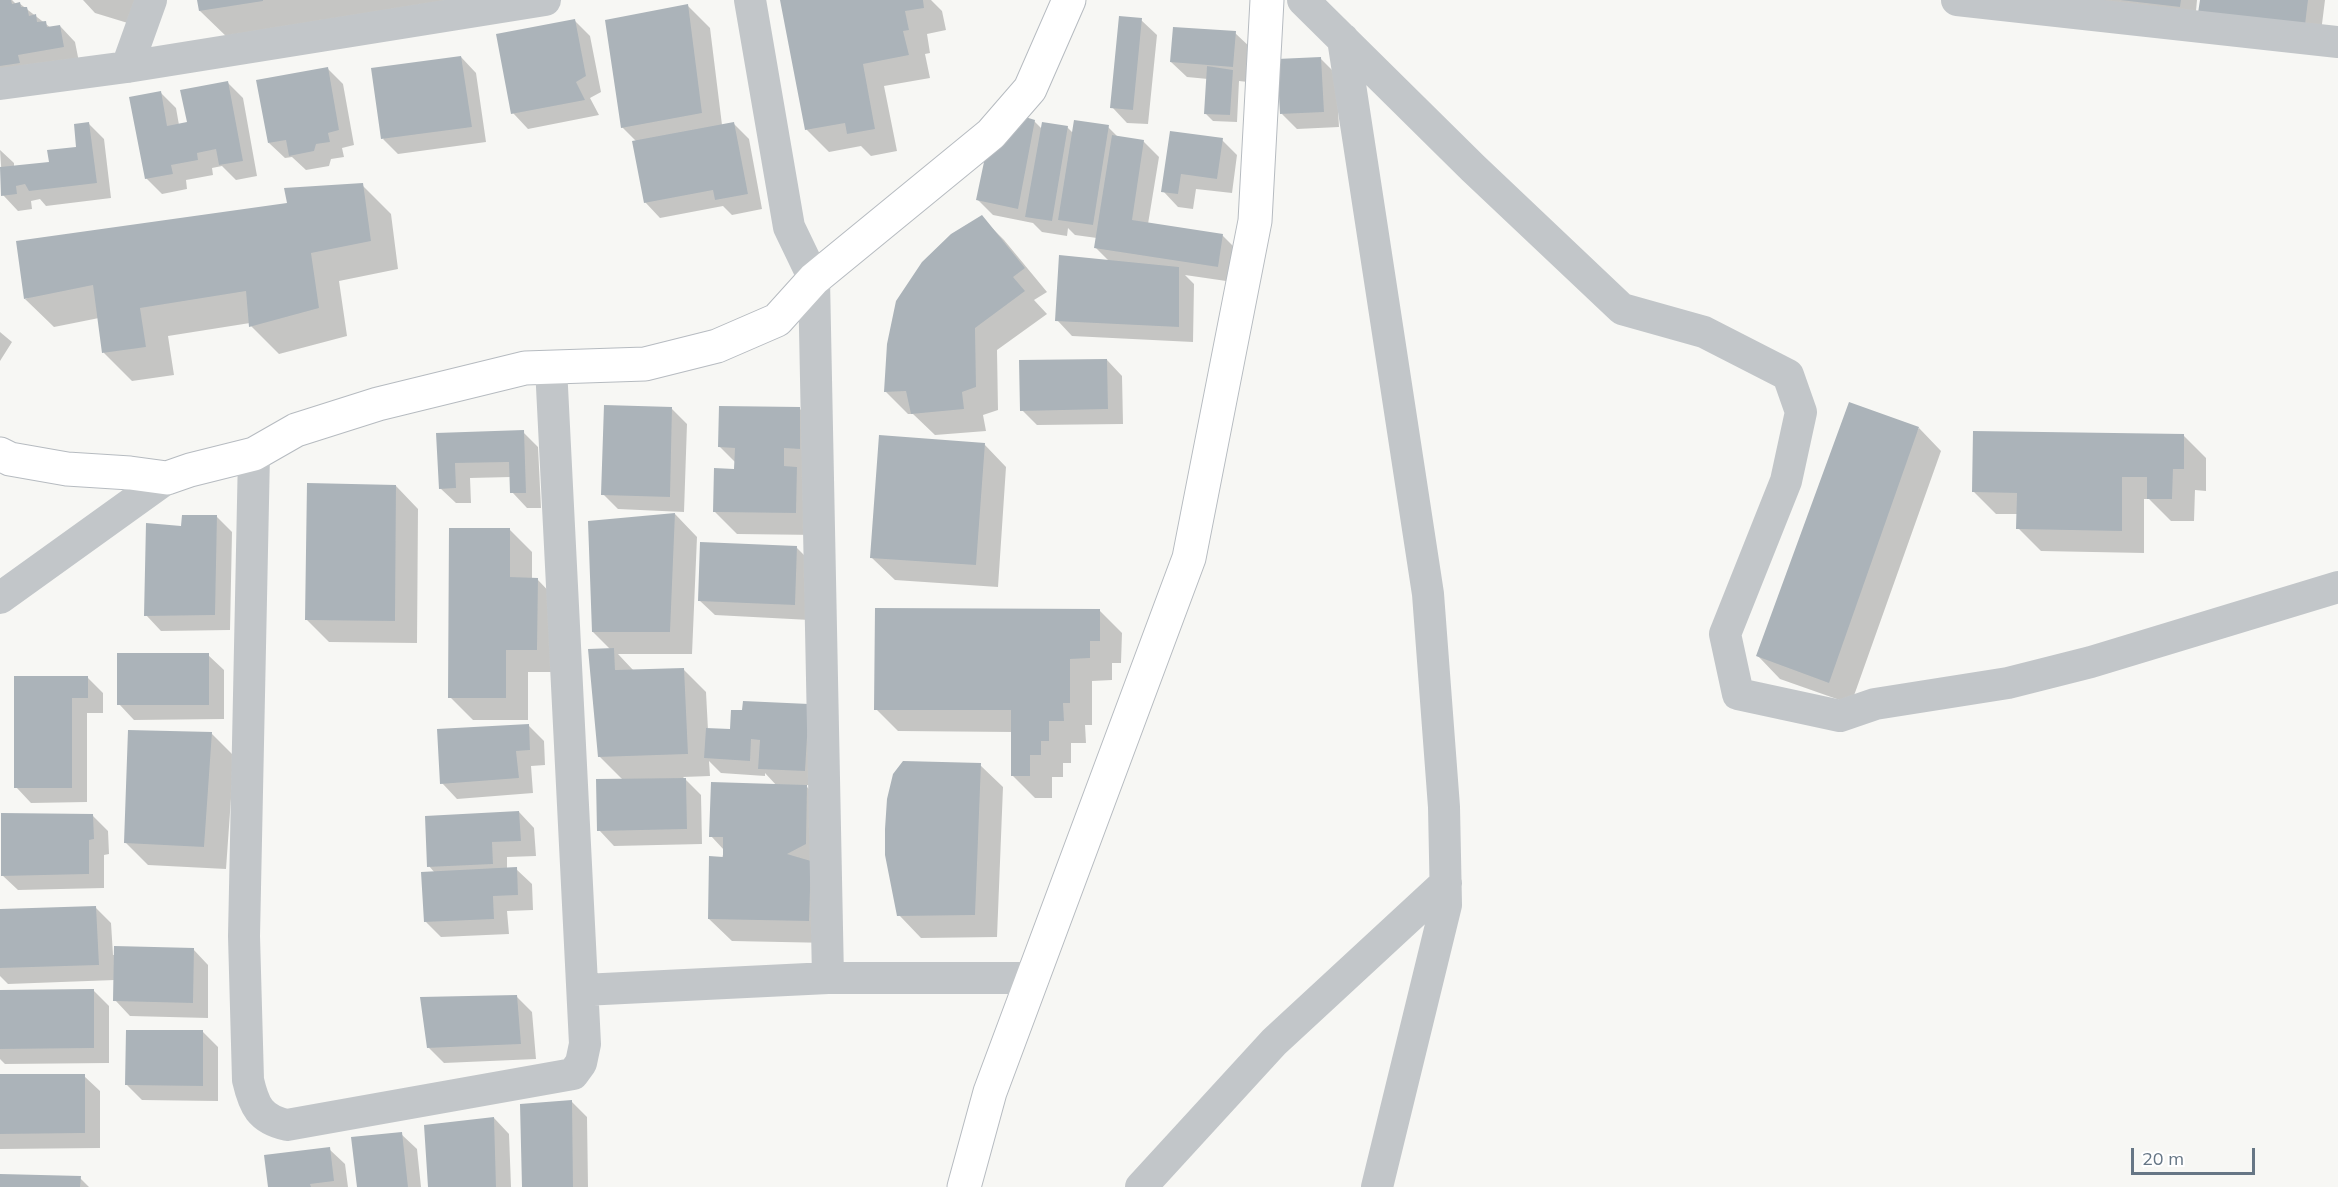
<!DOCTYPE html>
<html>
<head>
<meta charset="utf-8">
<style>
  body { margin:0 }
  #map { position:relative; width:2338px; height:1187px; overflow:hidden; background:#f7f7f4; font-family:Mulish,sans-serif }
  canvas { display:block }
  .scale { position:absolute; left:2131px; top:1148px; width:124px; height:27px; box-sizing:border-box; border:3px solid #667685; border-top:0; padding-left:8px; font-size:18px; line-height:21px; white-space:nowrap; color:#667685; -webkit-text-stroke:4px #fff; paint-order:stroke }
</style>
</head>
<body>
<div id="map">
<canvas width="2338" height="1187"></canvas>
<div class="scale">20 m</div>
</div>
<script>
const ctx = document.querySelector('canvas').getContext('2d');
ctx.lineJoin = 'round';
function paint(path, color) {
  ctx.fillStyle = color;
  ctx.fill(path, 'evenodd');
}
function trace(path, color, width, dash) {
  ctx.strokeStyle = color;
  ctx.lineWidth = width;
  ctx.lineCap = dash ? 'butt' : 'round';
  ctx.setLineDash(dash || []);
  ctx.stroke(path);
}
const shadow = new Path2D(`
  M0,0H12L16,4L19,3L51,28L60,26L75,42L79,62L0,84Z
  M83,0H138L131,24L95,13Z
  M199,0H480L229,39L200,11Z
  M782,0H931L942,11L946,30L927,34L930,53L925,54L930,78L884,86L897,151L871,156L861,146L829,152L806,129Z
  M2095,0H2197L2195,22Z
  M2202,0H2325L2320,40Z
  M687,5L710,28L722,125L733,123L749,139L762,209L732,215L723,206L660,218L645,202L637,142L622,127Z
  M574,20L590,36L601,92L590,98L599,115L528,129L513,113Z
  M1141,20L1157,35L1148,124L1127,123L1112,107Z
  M1235,33L1251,48L1248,82L1239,81L1237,122L1213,121L1205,113L1208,79L1187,77L1171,62Z
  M461,57L476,73L486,142L398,154L383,139Z
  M1320,58L1336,74L1339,127L1297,129L1282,114Z
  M327,68L343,84L354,145L342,148L344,157L331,159L329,166L306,170L292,157L285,158L269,143Z
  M228,83L243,98L257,176L236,180L222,166L212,168L213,175L186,180L187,189L162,194L146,178L161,93L176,108L179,125L188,124Z
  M1034,121L1042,129L1067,127L1073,133L1108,127L1118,137L1143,141L1159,157L1148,224L1222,235L1238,251L1233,282L1185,275L1194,284L1193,342L1072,336L1057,320L1109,261L1096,248L1097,238L1075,235L1068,228L1067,236L1042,232L1033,223L993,215L977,199Z
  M89,124L104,139L111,198L46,206L40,199L31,201L32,209L18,211L3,195L0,150L14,163V167L51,163L78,148Z
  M1171,133L1222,140L1237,155L1232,193L1196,189L1193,209L1178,207L1163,191Z
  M362,185L391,214L398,269L339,281L347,336L279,354L251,326L250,323L168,336L174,375L132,381L104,353L99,318L54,327L25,299L289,204Z
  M981,217L1004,240L1047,292L1034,300L1047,314L997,350L998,410L983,415L986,431L935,435L913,414H908L885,391Z
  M0,332L12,342L0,361Z
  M1107,360L1122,376L1123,424L1037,425L1022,410Z
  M672,409L687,424L684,512L618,509L603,494Z
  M800,409L822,431L818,535L737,534L714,511L736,470V463L720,447Z
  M1919,428L1941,451L1851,704L1780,679L1758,656Z
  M523,432L538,447L541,508H527L512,492L511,477L470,478L471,503H456L440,488L438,434Z
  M2184,436L2206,458V491L2195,490L2194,521H2171L2149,499H2144V553L2041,551L2018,528V514H1996L1973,491Z
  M984,444L1006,467L998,587L895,580L872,558Z
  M396,486L418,509L417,643L329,642L306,619Z
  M675,514L697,537L692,654H618L634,671L683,669L706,692L708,730H731L808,705L820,785H805L829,809L831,943L732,941L709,919L724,850L711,836L777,786L765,773V776L721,773L709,761L710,776L683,777L701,795L702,844L614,846L599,830L624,781L599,756L611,650L593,632Z
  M216,516L232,532L230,630L161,631L146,615L183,527Z
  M510,530L532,552V579H537L559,602V672H528V720H473L450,697Z
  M797,548L812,563L810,620L715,615L699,600Z
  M1099,610L1122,633L1121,663H1112V680L1092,681V725H1085L1086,743H1071V763H1063V777H1052V798H1035L1013,776V732L898,731L876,709Z
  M208,655L224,670V719L134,720L119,704Z
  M15,678H88L103,693V713H87V802L31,803L16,787Z
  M528,725L544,741L545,765L531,766L533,793L457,799L442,783Z
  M211,733L234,756L226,869L148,865L126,843Z
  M980,765L1003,787L997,937L921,938L899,915Z
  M519,812L534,828L536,856L507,857V869H516L532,884L533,910L507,911L509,934L441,937L426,922L435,873L429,866Z
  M93,816L108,831L109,854L104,855V888L18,890L2,875Z
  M96,908L111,923L113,955L193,949L208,965V1018L130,1016L115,1000V980L8,984L0,976V911Z
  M93,990L109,1006V1063L5,1064L0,1059V992Z
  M517,997L532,1012L536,1059L444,1063L428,1047Z
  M203,1032L218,1047V1101L142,1100L127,1085Z
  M0,1076H84L100,1091V1148L0,1149Z
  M572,1102L587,1117L588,1187H524Z
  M494,1118L509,1134L511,1187H429Z
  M401,1134L417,1149L421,1187H358Z
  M329,1149L345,1164L348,1187H269Z
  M0,1176L80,1178L89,1187H0Z`);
const building = new Path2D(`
  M0,0H11L12,4L20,2L21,7H27L29,16L36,14L37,22L46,21L47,27L60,25L64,47L18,55L20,63L0,66Z
  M197,0H263V1L199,11Z
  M780,0H923L924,8L905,11L909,30L903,31L909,55L863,64L875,129L847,134L845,123L805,130Z
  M2120,0H2181L2180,7Z
  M2200,0H2308L2305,25L2198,13Z
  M688,4L702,113L621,128L605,20Z
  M1119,16L1142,18L1133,110L1110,108Z
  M575,19L586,76L576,82L585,100L511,114L496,34Z
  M1173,27L1236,31L1233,67L1170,62Z
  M461,56L472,127L381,139L371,68Z
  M1321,57L1324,112L1280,114L1277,59Z
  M1207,66L1233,70L1230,115L1204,114Z
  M328,67L339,130L328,133L330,142L316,144L314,151L289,156L286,140L268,143L256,80Z
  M228,81L243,161L219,165L216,149L197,153L198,160L171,165L173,174L145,179L129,97L161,91L167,126L187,122L180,90Z
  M1022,116L1035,120L1018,209L976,200L988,143L1000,141L1020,127Z
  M1074,120L1109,125L1093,225L1058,220Z
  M89,122L97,183L29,191L25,184L16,186L17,194L1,196L0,167L49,162L47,150L76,147L74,124Z
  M734,122L748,194L715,200L713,190L644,203L632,141Z
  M1042,122L1068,126L1052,221L1025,217Z
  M1170,131L1223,138L1217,179L1181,174L1178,194L1161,192Z
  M1112,135L1144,140L1132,220L1223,234L1218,267L1094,248Z
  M363,183L371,241L311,253L319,308L249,327L246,291L140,308L146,347L102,353L93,285L24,299L16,241L287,203L284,188Z
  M982,215L1025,268L1013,277L1025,291L975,328L976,387L962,392L964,409L911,414L906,391L884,392L887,344L896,301L922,262L951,234Z
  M1059,255L1179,267V327L1055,321Z
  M1107,359L1108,409L1020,411L1019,360Z
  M1849,402L1919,427L1829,683L1756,656Z
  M604,405L672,407L670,497L601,495Z
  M719,406L800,407V449L784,448V466L797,467L796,513L713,512L714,468L734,469L735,448L718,447Z
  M524,430L526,493H510L509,462L455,463L456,488L439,489L436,433Z
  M1973,431L2184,434V469H2173L2172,499H2147V477H2122V531L2016,529L2017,493L1972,492Z
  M879,435L985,443L976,565L870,558Z
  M307,483L396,485L395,621L305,620Z
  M675,513L670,632H592L588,521Z
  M182,515H217L215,615L144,616L146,523L181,526Z
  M449,528H510V577L538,578L537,650H506V698H448Z
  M700,542L797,546L795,605L698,601Z
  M875,608L1100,609V641H1090V658L1070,659V703H1063L1064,721H1049V741H1041V755H1030V776H1011V710H874Z
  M614,648L615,670L684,668L688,754L598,757L588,649Z
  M117,653H209V705H117Z
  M14,676H88V698H72V788H14Z
  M743,701L809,704L805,771L758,769L760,740L751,739L750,761L704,758L706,728L730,729L731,710H742Z
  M529,724L530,750L516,751L519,778L440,784L437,729Z
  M128,730L212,732L204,847L124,843Z
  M903,761L981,763L975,915L897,916L885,855V829L887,799L893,774Z
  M686,778L687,829L597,831L596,779Z
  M711,782L807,785L806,844L787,854L811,861L809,921L708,919L709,856L723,857V837H709Z
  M519,811L521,841L492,842L493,864L427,867L425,816Z
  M1,813L93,814L94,839L89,840V874L1,876Z
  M517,867L518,895L493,896L494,919L424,922L421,872Z
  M96,906L99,965L0,968V909Z
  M114,946L194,948L193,1003L113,1001Z
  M94,989V1048L0,1049V990Z
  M517,995L521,1044L427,1048L420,997Z
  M126,1030H203V1086L125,1085Z
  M0,1074H85V1133L0,1134Z
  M572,1100L573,1187H522L520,1104Z
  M494,1117L496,1187H428L424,1125Z
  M402,1132L408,1187H357L351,1137Z
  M330,1147L334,1181L310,1184L311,1187H268L264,1155Z
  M0,1174L81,1176L80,1187H0Z`);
const street = new Path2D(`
  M750,0L789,227L814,279L828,978
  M1303,0L1473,168L1622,309L1704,332L1788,375L1801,412L1786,481L1725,634L1738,694L1840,716L1875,704L2008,683L2091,662L2338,587
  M1957,0L2338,42
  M1343,39L1428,594L1444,807L1446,905L1377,1187
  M127,67L151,0
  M0,84L127,67L545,0
  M254,454L244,936L248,1080C254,1106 260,1119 287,1125L573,1074L581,1063L585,1044L551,367
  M0,598L167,478
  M583,990L828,978H1033
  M1141,1187L1274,1042L1446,883`);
const secondary = new Path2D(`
  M0,454L10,459L67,469L130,473L167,478L190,470L254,454L296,430L378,404L525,368L645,364L717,346L777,320L814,279L991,134L1030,89L1069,0
  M964,1187L990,1092L1189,558L1255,221L1267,0`);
paint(shadow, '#0003');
paint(building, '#abb3b9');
trace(secondary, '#b6bbc0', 35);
trace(street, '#c2c6c9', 32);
trace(secondary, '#fff', 33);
</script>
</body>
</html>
